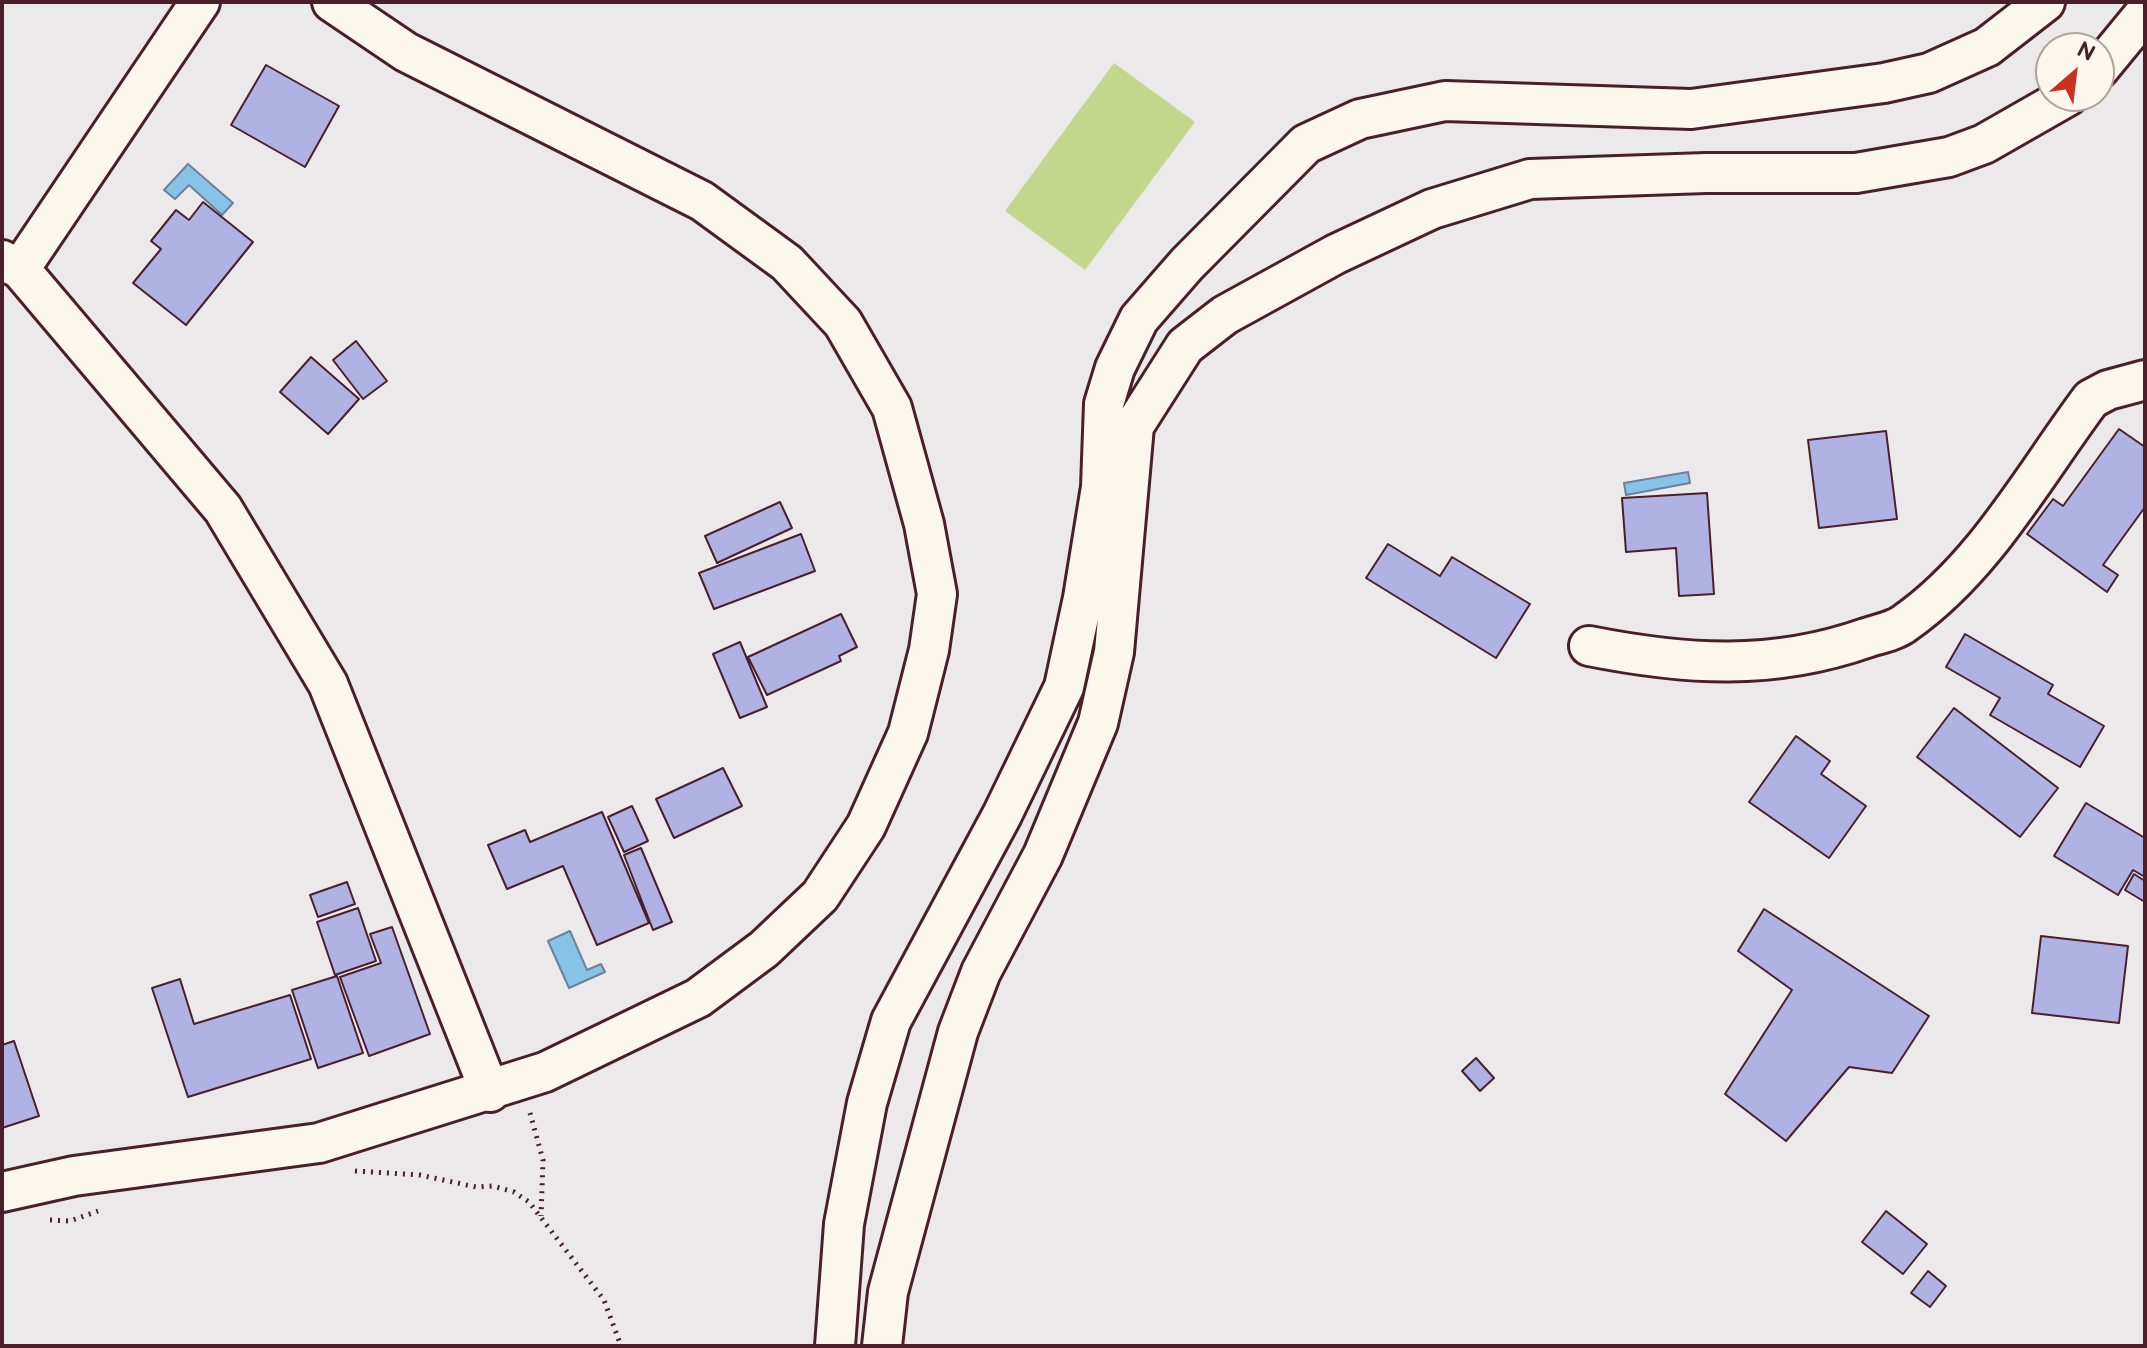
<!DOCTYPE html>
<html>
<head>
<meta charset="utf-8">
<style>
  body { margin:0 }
  #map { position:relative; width:2147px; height:1348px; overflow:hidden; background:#ece9ea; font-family:"Balsamiq Sans",sans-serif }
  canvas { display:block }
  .frame { position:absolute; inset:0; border:4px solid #4a1f2b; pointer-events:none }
  .north { position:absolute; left:2035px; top:32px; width:80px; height:80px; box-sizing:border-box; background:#fbf7ec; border:2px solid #b4a19f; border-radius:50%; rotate:28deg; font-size:22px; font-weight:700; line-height:32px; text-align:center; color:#4a1f2b }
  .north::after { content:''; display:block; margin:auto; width:28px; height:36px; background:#c8321e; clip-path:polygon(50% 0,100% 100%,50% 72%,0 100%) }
</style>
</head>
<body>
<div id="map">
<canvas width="2147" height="1348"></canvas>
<div class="frame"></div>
<div class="north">N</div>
</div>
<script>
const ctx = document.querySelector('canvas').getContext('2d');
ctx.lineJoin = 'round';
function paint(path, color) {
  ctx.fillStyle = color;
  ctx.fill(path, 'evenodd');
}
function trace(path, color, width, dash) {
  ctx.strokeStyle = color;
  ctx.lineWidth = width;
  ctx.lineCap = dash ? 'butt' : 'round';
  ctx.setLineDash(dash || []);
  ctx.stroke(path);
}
const green = new Path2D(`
  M1114,63L1195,122L1085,270L1005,211Z`);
const water = new Path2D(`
  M188,164L233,203L222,215L189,185L175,199L164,190Z
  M1688,472L1690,483L1626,495L1624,483Z
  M570,931L587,970L601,964L605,972L569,988L548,941Z`);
const building = new Path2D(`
  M266,65L339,106L305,167L231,125Z
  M203,202L253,242L186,325L133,283L161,249L151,241L176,210L189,220Z
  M356,341L387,381L363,399L333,360Z
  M311,357L359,399L328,434L280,392Z
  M2119,429L2145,447V507L2103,565L2118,575L2107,592L2027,534L2053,499L2063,506Z
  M1886,431L1897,519L1819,528L1808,440Z
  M1707,493L1714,594L1679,596L1676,548L1626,552L1622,498Z
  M780,502L792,528L717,563L705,536Z
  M801,534L815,571L714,609L699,573Z
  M1388,544L1440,576L1452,557L1530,604L1496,658L1366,578Z
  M841,614L857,647L839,656L841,661L767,695L748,657Z
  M1965,634L2053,685L2048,694L2104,726L2080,767L1990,715L2000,698L1946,667Z
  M740,642L767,707L740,718L713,654Z
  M1954,708L2058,788L2020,837L1917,757Z
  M1796,736L1830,761L1821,774L1866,806L1829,858L1749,802Z
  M723,768L742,806L674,838L656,799Z
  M2086,803L2145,838V877L2133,870L2118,895L2054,856Z
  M632,806L648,841L624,852L608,817Z
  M602,812L649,923L597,945L563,866L507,889L488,845L525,830L530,842Z
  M641,848L672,922L653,930L624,855Z
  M2134,874L2145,881V902L2125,890Z
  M347,882L355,904L318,917L310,895Z
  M358,908L376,961L335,975L317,922Z
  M1764,909L1929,1016L1892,1073L1849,1067L1786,1141L1725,1094L1792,990L1738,951Z
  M392,927L430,1034L369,1056L340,977L381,963L370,934Z
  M2041,936L2128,946L2119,1023L2032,1013Z
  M337,976L363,1053L318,1068L292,990Z
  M180,979L194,1024L290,995L311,1059L188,1097L152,988Z
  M14,1041L39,1116L2,1128V1045Z
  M1476,1058L1494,1078L1480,1091L1462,1071Z
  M1886,1211L1927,1244L1903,1274L1862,1242Z
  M1928,1271L1946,1286L1930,1307L1911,1293Z`);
const path = new Path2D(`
  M530,1113L543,1160L541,1216
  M355,1171L420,1175L476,1187L493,1186L514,1192L529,1202L604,1300L621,1346
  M50,1220L70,1221L98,1211`);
const street = new Path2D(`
  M2099,69L2145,13
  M2,260L20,269L223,509L328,684L490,1092
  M20,269L200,2
  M1589,646C1685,665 1772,671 1866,638C1878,634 1895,631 1905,623C1985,567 2034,475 2091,399L2108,390L2145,380
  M2,1192L74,1176L319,1143L545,1072L698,998L764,949L820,896L866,826L908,733L929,650L937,594L924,524L892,408L843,323L787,263L702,201L406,52L332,2
  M835,1346L844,1224L867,1103L891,1021L1002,815L1064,687L1083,598L1101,487L1104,404L1115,368L1139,319L1187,264L1306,144L1360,119L1445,101L1691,109L1884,83L1929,73L1987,47L2045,2
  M882,1346L888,1292L958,1032L981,972L1043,855L1098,723L1114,652L1134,426L1185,346L1225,315L1336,254L1432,209L1530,179L1706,173H1856L1949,157L1984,144L2068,96`);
paint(green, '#c3d78c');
paint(water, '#86c3e6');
trace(water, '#6e819b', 2);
paint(building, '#b0b2e3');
trace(building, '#4a1f2b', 2);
trace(street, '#4a1f2b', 44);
trace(path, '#4a1f2b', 5, [2, 6]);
trace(street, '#fbf7ec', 38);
</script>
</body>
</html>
